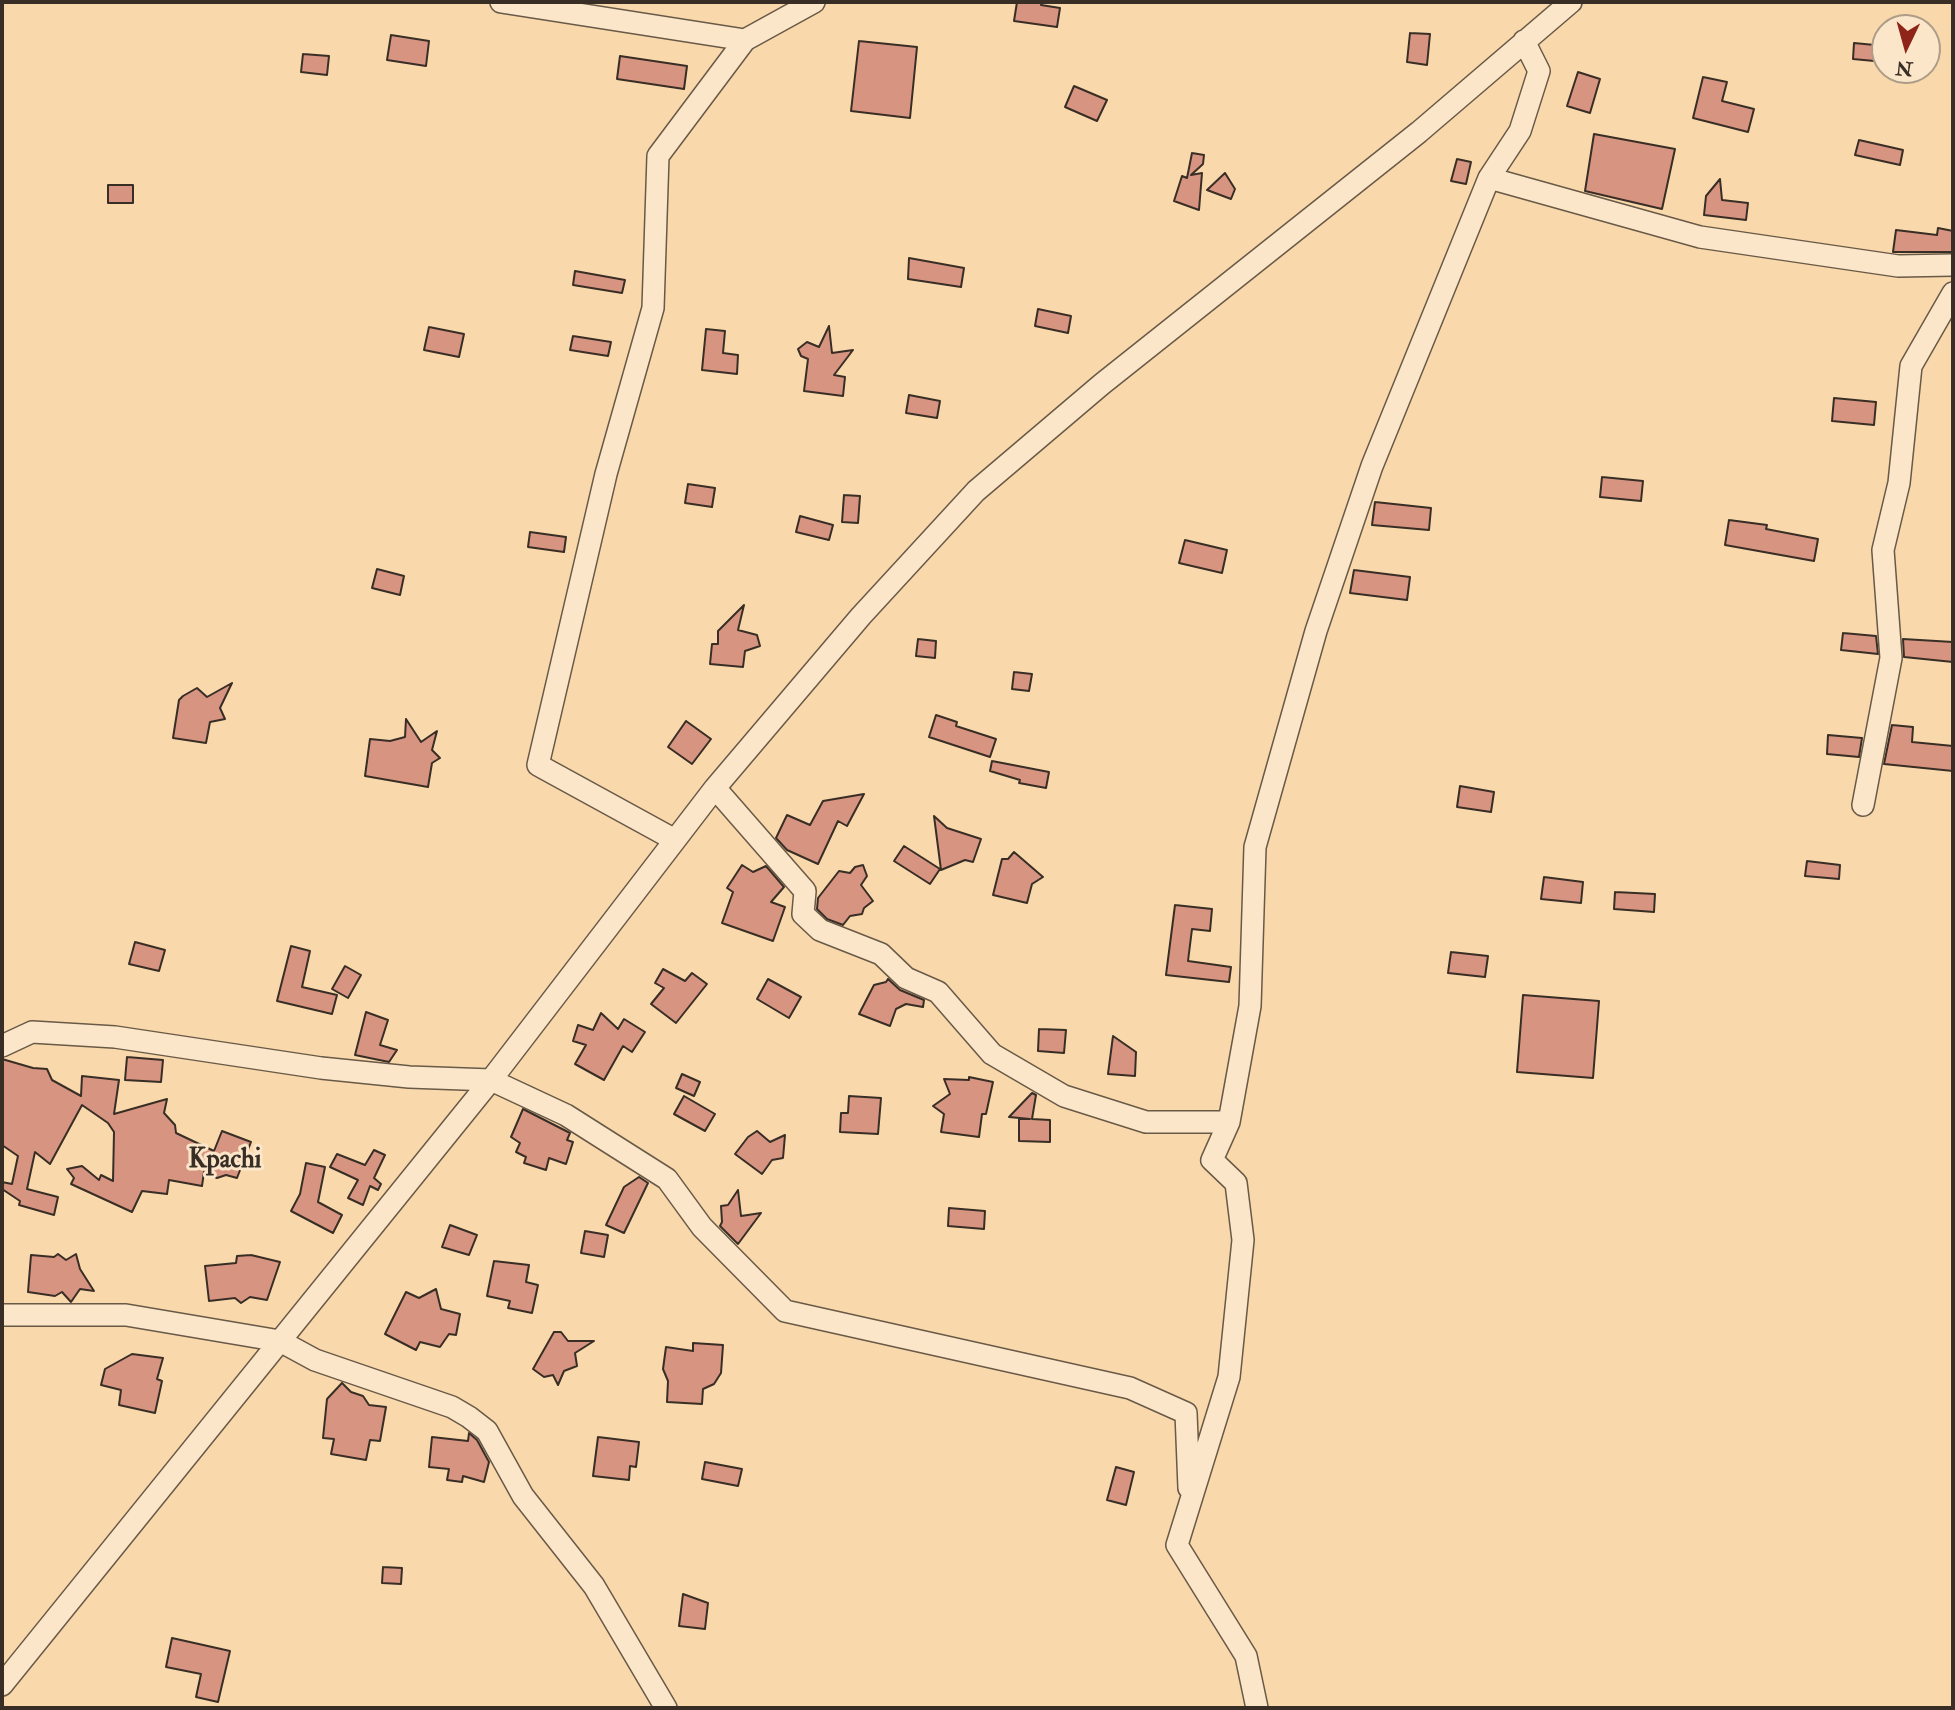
<!DOCTYPE html>
<html>
<head>
<meta charset="utf-8">
<style>
  body { margin:0 }
  #map { position:relative; width:1955px; height:1710px; overflow:hidden; background:#f9d9ac; font-family:"IM FELL Double Pica",serif }
  canvas { display:block }
  .frame { position:absolute; inset:0; border:4px solid #392e25; pointer-events:none }
  .north { position:absolute; left:1871px; top:14px; width:70px; height:70px; box-sizing:border-box; background:#fbe6c9; border:2px solid #ad9c87; border-radius:50%; rotate:185deg; font-size:19px; font-weight:700; line-height:28px; text-align:center; color:#392e25 }
  .north::after { content:''; display:block; margin:auto; width:24px; height:32px; background:#8f2418; clip-path:polygon(50% 0,100% 100%,50% 72%,0 100%) }
</style>
</head>
<body>
<div id="map">
<canvas width="1955" height="1710"></canvas>
<div class="frame"></div>
<div class="north">N</div>
</div>
<script>
const context = document.querySelector('canvas').getContext('2d');
context.lineJoin = 'round';
function fillPath(path, color) {
  context.fillStyle = color;
  context.fill(path, 'evenodd');
}
function poly(rows) {
  const path = new Path2D();
  for (const r of rows) {
    path.moveTo(r[0], r[1]);
    for (let i = 2; i < r.length; i += 2) path.lineTo(r[i], r[i + 1]);
  }
  return path;
}
function trace(path, color, width, dash) {
  context.strokeStyle = color;
  context.lineWidth = width;
  context.lineCap = dash ? 'butt' : 'round';
  context.setLineDash(dash || []);
  context.stroke(path);
}
function write(font, color, halo, rows, align = 'center') {
  context.font = font + ' "IM FELL Double Pica",serif';
  context.lineWidth = 6;
  context.setLineDash([]);
  context.textBaseline = 'middle';
  context.strokeStyle = halo;
  context.fillStyle = color;
  for (const [text, x, y, turn = 0] of rows) {
    context.save();
    context.translate(x, y);
    context.rotate((+turn || 0) * Math.PI / 180);
    context.textAlign = isNaN(turn) ? turn : align;
    if (halo) context.strokeText(text, 0, 0);
    context.fillText(text, 0, 0);
    context.restore();
  }
}
const building = poly([
  [1017,2,1042,2,1041,5,1060,8,1057,27,1014,21,1017,2],
  [1410,33,1430,34,1427,65,1407,62,1410,33],
  [391,35,429,41,426,66,387,60,391,35],
  [859,41,917,47,910,118,851,111,859,41],
  [1854,43,1885,46,1885,62,1853,59,1854,43],
  [303,54,329,56,327,75,301,72,303,54],
  [620,56,687,66,684,89,617,79,620,56],
  [1578,72,1600,79,1590,113,1567,106,1578,72],
  [1703,77,1727,82,1722,101,1754,109,1748,132,1693,118,1703,77],
  [1074,86,1107,100,1097,121,1065,107,1074,86],
  [1594,134,1675,149,1662,209,1585,191,1594,134],
  [1859,140,1903,150,1900,165,1855,155,1859,140],
  [1192,153,1204,155,1203,164,1191,175,1202,173,1199,210,1174,201,1182,176,1187,178,1192,153],
  [1457,159,1471,162,1466,184,1451,181,1457,159],
  [1225,173,1235,189,1231,199,1207,190,1225,173],
  [1720,179,1722,200,1748,203,1746,220,1704,215,1706,196,1720,179],
  [108,185,133,185,133,203,108,203,108,185],
  [1938,228,1953,231,1953,252,1893,252,1896,230,1937,235,1938,228],
  [909,258,964,268,961,287,908,279,909,258],
  [575,271,625,280,622,293,573,285,575,271],
  [1038,309,1071,316,1068,333,1035,326,1038,309],
  [829,326,832,353,853,350,834,375,845,377,843,396,804,391,808,359,801,356,798,349,807,342,819,347,829,326],
  [429,327,464,334,459,357,424,350,429,327],
  [706,329,725,331,723,353,738,355,737,374,702,370,706,329],
  [573,336,611,342,608,356,570,350,573,336],
  [909,395,940,401,937,418,906,413,909,395],
  [1834,398,1876,402,1874,425,1832,421,1834,398],
  [1602,477,1643,481,1641,501,1600,497,1602,477],
  [688,484,715,488,712,507,685,503,688,484],
  [844,495,860,496,858,523,842,522,844,495],
  [1375,502,1431,508,1429,530,1372,525,1375,502],
  [800,516,833,525,829,540,796,532,800,516],
  [1729,520,1767,525,1766,529,1818,539,1814,561,1725,545,1729,520],
  [530,532,566,537,564,552,528,547,530,532],
  [1185,540,1227,550,1222,573,1179,563,1185,540],
  [377,569,404,576,400,595,372,588,377,569],
  [1354,570,1410,577,1407,600,1350,593,1354,570],
  [744,605,738,630,757,635,760,646,745,651,743,667,710,664,712,644,718,644,718,631,744,605],
  [1843,633,1876,636,1878,654,1841,650,1843,633],
  [918,639,936,641,935,658,916,656,918,639],
  [1903,639,1953,642,1953,662,1904,657,1903,639],
  [1014,672,1032,674,1029,691,1012,689,1014,672],
  [232,683,220,708,225,719,210,722,206,743,173,738,179,700,183,696,197,688,207,697,232,683],
  [936,715,957,722,956,726,996,739,990,757,929,737,936,715],
  [406,719,421,742,437,731,432,750,440,758,432,763,428,787,365,776,370,739,390,741,405,737,406,719],
  [686,721,711,739,692,764,668,747,686,721],
  [1892,725,1913,727,1912,742,1953,746,1953,771,1884,764,1892,725],
  [1828,735,1862,738,1859,757,1827,754,1828,735],
  [992,761,1049,772,1046,788,1019,783,1020,780,990,771,992,761],
  [1460,786,1494,792,1491,812,1457,807,1460,786],
  [864,794,847,826,838,821,818,864,787,850,776,838,787,815,810,825,823,801,864,794],
  [934,816,947,828,981,839,973,862,965,860,941,870,934,816],
  [904,846,940,869,930,884,894,861,904,846],
  [1014,852,1043,877,1032,884,1027,903,993,895,1002,859,1008,859,1014,852],
  [1807,861,1840,865,1839,879,1805,876,1807,861],
  [742,865,753,872,766,866,784,887,771,902,785,907,773,941,722,923,733,892,727,888,742,865],
  [863,865,867,876,861,885,873,901,864,908,862,914,850,916,843,925,827,919,817,909,818,898,839,871,850,873,855,867,863,865],
  [1544,877,1583,882,1581,903,1541,899,1544,877],
  [1615,892,1655,894,1654,912,1614,909,1615,892],
  [1175,905,1212,909,1210,931,1192,929,1188,961,1231,967,1229,982,1166,975,1175,905],
  [135,942,165,950,159,971,129,964,135,942],
  [291,946,310,951,302,987,337,995,332,1014,277,1001,291,946],
  [1451,952,1488,956,1485,977,1448,973,1451,952],
  [345,966,361,975,348,998,332,989,345,966],
  [663,969,685,981,692,973,707,984,676,1023,651,1004,664,988,655,983,663,969],
  [768,979,801,997,789,1018,757,999,768,979],
  [888,979,900,990,924,1000,923,1007,906,1004,896,1009,890,1026,859,1014,874,985,886,982,888,979],
  [1523,995,1599,1001,1593,1078,1517,1072,1523,995],
  [366,1012,388,1020,380,1045,397,1050,389,1062,355,1055,366,1012],
  [601,1013,618,1029,624,1019,645,1032,632,1052,623,1046,604,1080,575,1064,586,1045,573,1041,578,1025,593,1030,601,1013],
  [1039,1029,1066,1030,1064,1053,1038,1051,1039,1029],
  [1113,1036,1136,1052,1135,1076,1108,1074,1113,1036],
  [127,1057,163,1060,161,1082,125,1080,127,1057],
  [2,1059,33,1068,47,1069,52,1080,81,1096,82,1076,119,1080,114,1114,167,1099,164,1113,175,1125,176,1133,214,1151,222,1131,251,1142,237,1178,226,1175,217,1178,204,1172,202,1186,169,1180,167,1194,142,1191,132,1212,71,1184,74,1178,67,1169,82,1166,99,1180,101,1175,113,1181,114,1132,108,1123,82,1105,50,1164,35,1152,27,1189,58,1197,54,1215,19,1205,20,1201,2,1189,2,1182,12,1184,18,1156,2,1145,2,1059],
  [682,1074,700,1082,694,1096,676,1088,682,1074],
  [969,1077,993,1082,986,1114,982,1114,979,1137,941,1132,944,1114,933,1106,950,1094,944,1079,969,1080,969,1077],
  [1032,1093,1036,1095,1032,1119,1050,1120,1050,1142,1019,1141,1019,1119,1030,1119,1009,1117,1032,1093],
  [684,1096,715,1114,705,1131,674,1114,684,1096],
  [849,1096,881,1098,878,1134,840,1132,841,1113,848,1113,849,1096],
  [523,1109,570,1133,567,1140,573,1142,566,1164,549,1158,546,1170,524,1163,526,1157,516,1152,520,1143,511,1137,523,1109],
  [757,1131,770,1142,785,1135,783,1158,772,1160,762,1174,735,1154,748,1137,757,1131],
  [374,1150,385,1155,374,1178,381,1184,378,1190,370,1186,363,1205,348,1198,358,1180,330,1167,337,1154,365,1165,374,1150],
  [306,1163,325,1167,318,1202,342,1215,333,1233,291,1211,300,1194,306,1163],
  [639,1177,648,1183,624,1233,606,1225,624,1187,639,1177],
  [738,1190,741,1216,761,1213,738,1244,720,1226,722,1222,721,1206,728,1205,738,1190],
  [949,1208,985,1211,984,1229,948,1226,949,1208],
  [450,1225,477,1235,469,1255,442,1247,450,1225],
  [585,1231,608,1235,604,1257,581,1253,585,1231],
  [58,1254,66,1260,76,1254,80,1269,94,1291,80,1289,71,1302,62,1292,55,1296,28,1292,31,1255,54,1257,58,1254],
  [251,1255,280,1262,267,1300,250,1297,241,1303,235,1298,209,1301,205,1266,236,1263,237,1256,251,1255],
  [494,1261,529,1265,526,1282,538,1285,532,1313,508,1308,510,1301,487,1296,494,1261],
  [436,1289,441,1309,460,1314,456,1335,449,1334,440,1347,420,1342,416,1350,385,1334,406,1292,419,1298,436,1289],
  [554,1332,561,1332,568,1341,594,1341,575,1353,577,1366,564,1371,558,1385,553,1375,544,1377,533,1369,554,1332],
  [693,1343,723,1345,721,1373,714,1384,703,1389,702,1404,667,1402,668,1381,663,1369,666,1347,693,1351,693,1343],
  [132,1354,163,1358,157,1379,162,1381,155,1413,119,1405,121,1390,101,1385,105,1369,132,1354],
  [342,1383,351,1392,363,1396,369,1405,386,1407,380,1441,370,1440,366,1460,331,1454,334,1439,323,1438,327,1399,342,1383],
  [469,1433,477,1440,489,1462,484,1482,463,1476,462,1482,447,1480,449,1469,429,1467,432,1437,468,1441,469,1433],
  [598,1437,639,1442,636,1467,630,1466,629,1480,593,1476,598,1437],
  [705,1462,742,1469,738,1486,702,1479,705,1462],
  [1116,1467,1134,1472,1126,1505,1107,1500,1116,1467],
  [383,1567,402,1568,401,1584,382,1583,383,1567],
  [683,1594,708,1603,705,1629,679,1626,683,1594],
  [172,1638,230,1651,218,1702,196,1697,201,1674,166,1667,172,1638]
]);
const street = poly([
  [501,2,745,40],
  [1489,178,1700,237,1898,266,1953,265],
  [715,788,805,891,803,914,820,930,881,954,906,978,938,992,992,1054,1064,1096,1146,1122,1229,1122],
  [1863,805,1891,658,1883,550,1899,483,1911,366,1953,293],
  [675,840,538,765,606,474,653,308,658,156,745,40,814,2],
  [2,1046,32,1032,115,1037,321,1068,409,1077,491,1080,566,1115,667,1179,702,1227,785,1311,1130,1388,1186,1413,1189,1488],
  [2,1315,126,1315,280,1341,315,1360,452,1407,469,1417,487,1431,523,1496,594,1586,666,1708],
  [2,1685,491,1080,715,788,861,616,976,491,1102,384,1419,132,1571,2],
  [1257,1708,1246,1656,1177,1545,1229,1377,1243,1240,1236,1183,1212,1160,1229,1122,1250,1006,1255,847,1316,631,1372,466,1489,178,1520,131,1539,71,1524,41]
]);
const quarterNames = [
  ["Kpachi",225,1161]
];
fillPath(building, '#d79481');
trace(building, '#392e25', 2);
trace(street, '#695947', 24);
trace(street, '#fbe6c9', 21);
write('bold 26px', '#392e25', '#fbe6c9', quarterNames);
</script>
</body>
</html>
